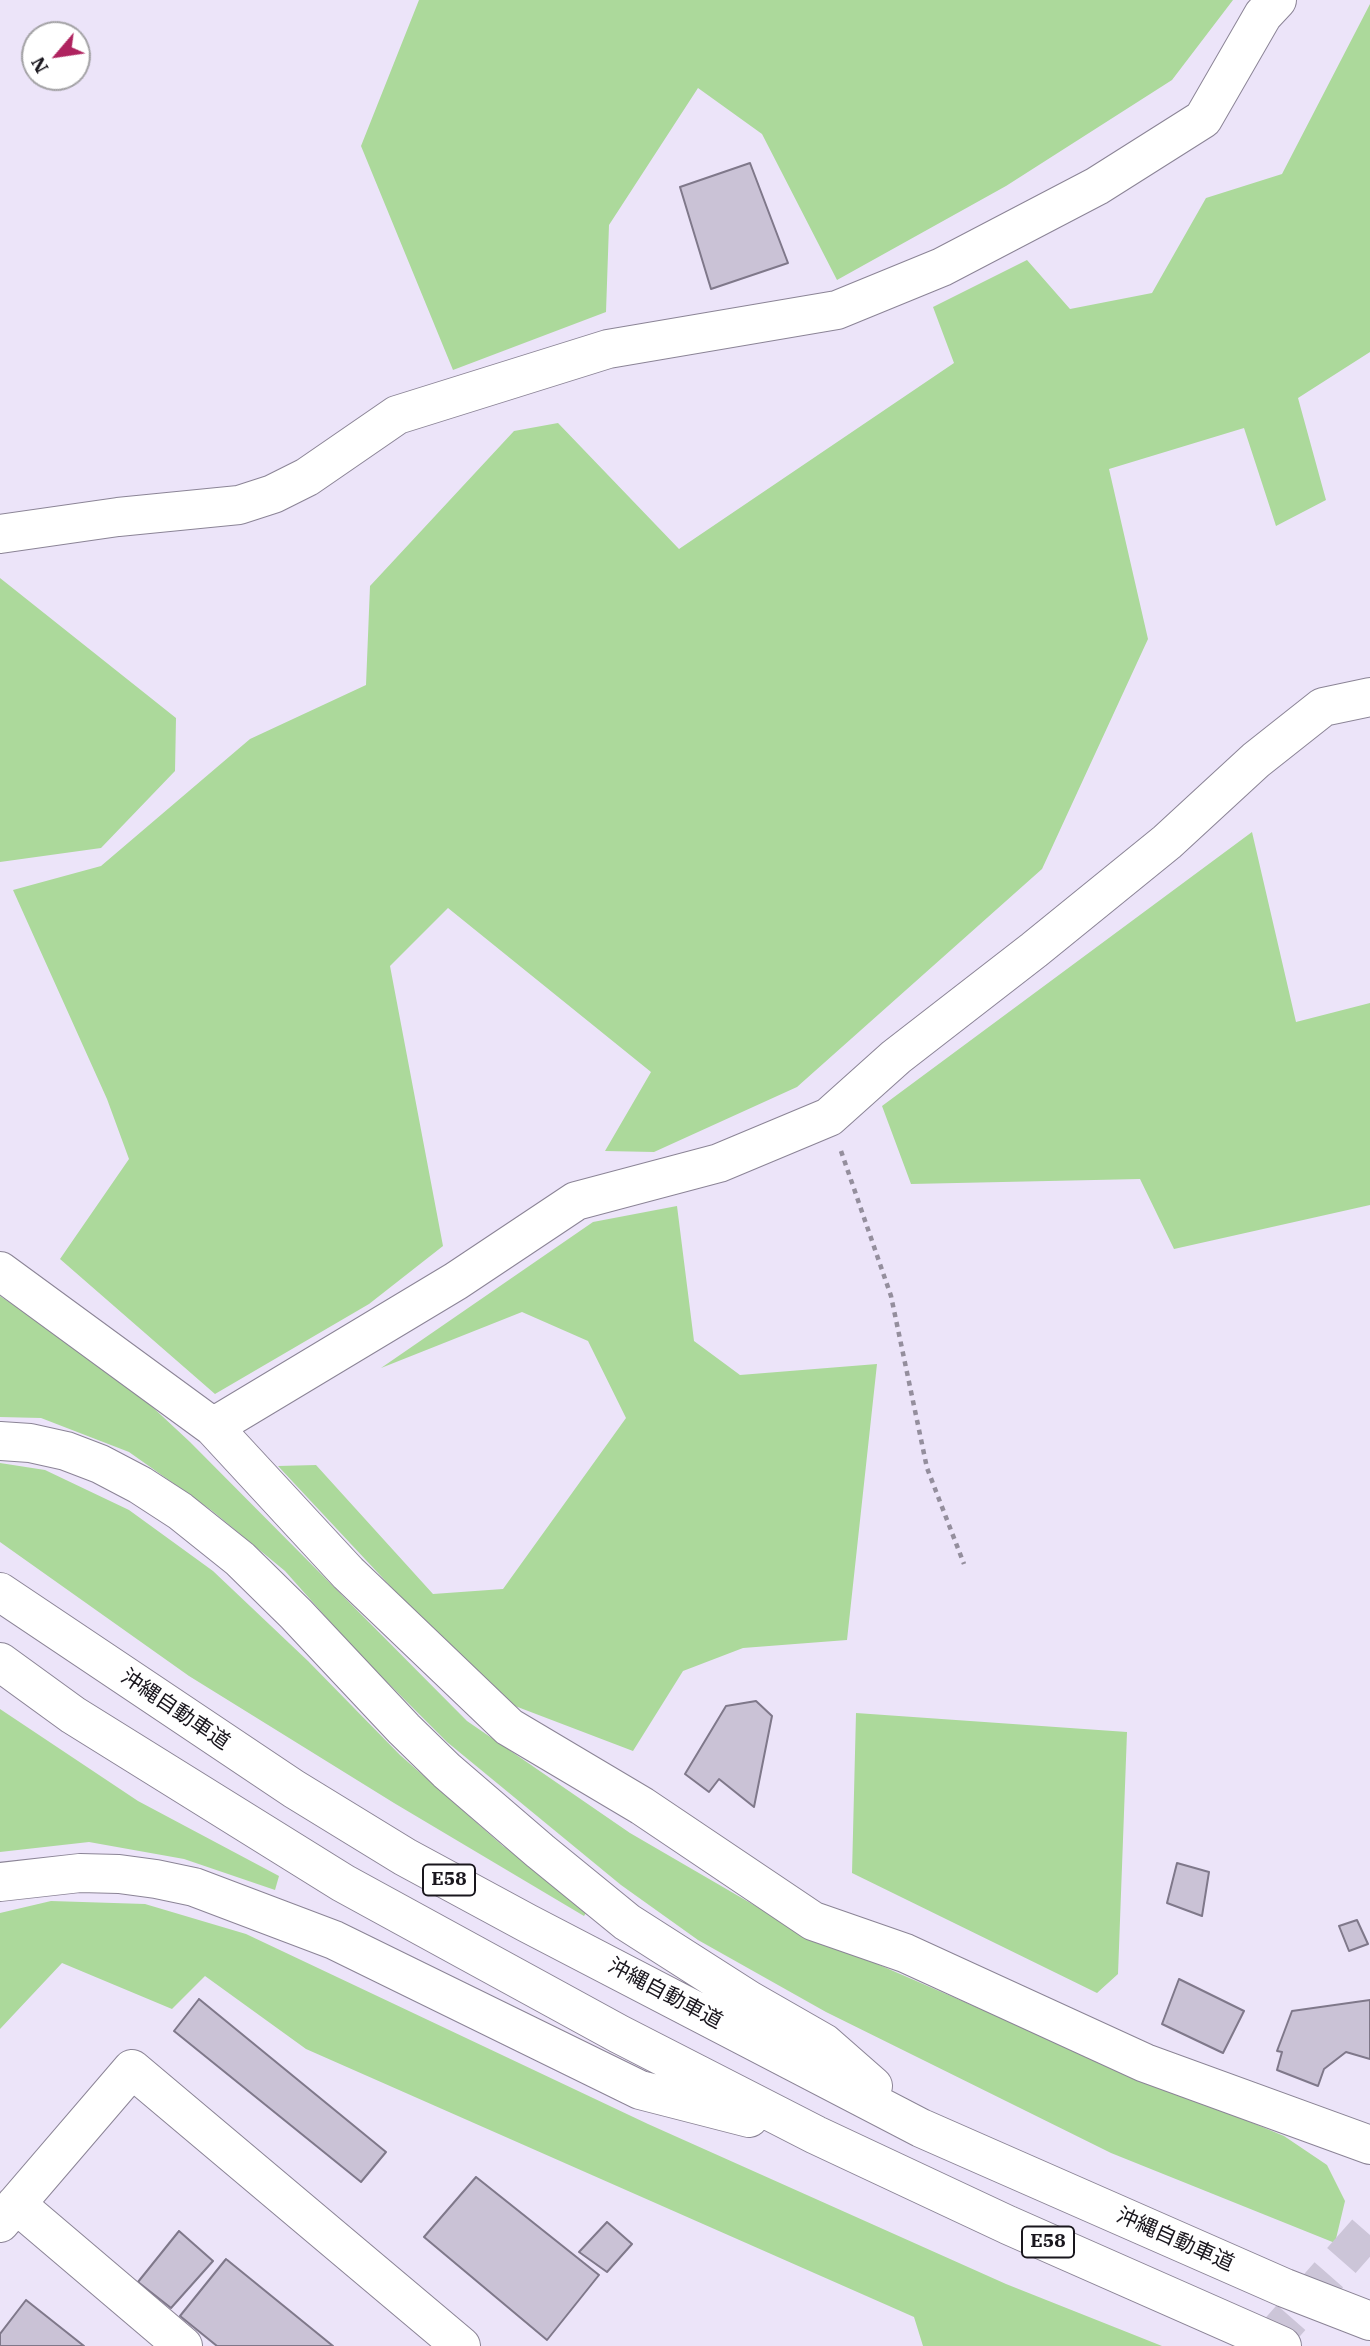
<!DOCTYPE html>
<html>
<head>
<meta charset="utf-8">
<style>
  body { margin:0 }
  #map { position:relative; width:1370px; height:2346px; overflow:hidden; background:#ece4f9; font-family:"IBM Plex Serif",serif }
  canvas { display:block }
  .north { position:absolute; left:21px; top:21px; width:70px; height:70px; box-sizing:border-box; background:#fff; border:2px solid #a3a2a5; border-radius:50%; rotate:241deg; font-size:19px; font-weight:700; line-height:28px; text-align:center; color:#19161d }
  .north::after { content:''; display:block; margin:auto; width:24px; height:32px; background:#af235f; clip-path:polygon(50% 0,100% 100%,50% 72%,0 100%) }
</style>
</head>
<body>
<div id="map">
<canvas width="1370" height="2346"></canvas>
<div class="north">N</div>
</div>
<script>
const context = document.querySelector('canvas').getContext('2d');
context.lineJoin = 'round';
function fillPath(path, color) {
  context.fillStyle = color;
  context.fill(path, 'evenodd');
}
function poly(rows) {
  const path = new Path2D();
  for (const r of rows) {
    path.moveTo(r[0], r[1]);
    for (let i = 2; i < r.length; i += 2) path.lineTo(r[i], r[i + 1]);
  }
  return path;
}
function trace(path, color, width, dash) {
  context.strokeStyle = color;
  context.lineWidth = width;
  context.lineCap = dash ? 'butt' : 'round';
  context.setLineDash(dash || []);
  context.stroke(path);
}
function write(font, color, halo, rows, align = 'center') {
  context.font = font + ' "IBM Plex Serif","Noto Sans JP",serif';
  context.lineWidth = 6;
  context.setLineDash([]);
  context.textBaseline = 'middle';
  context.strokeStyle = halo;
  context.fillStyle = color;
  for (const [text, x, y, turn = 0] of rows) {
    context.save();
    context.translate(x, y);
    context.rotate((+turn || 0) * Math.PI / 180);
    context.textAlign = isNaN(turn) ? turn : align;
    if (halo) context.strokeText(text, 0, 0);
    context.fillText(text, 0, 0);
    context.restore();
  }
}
const green = poly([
  [419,0,1233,0,1172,80,1006,186,837,280,762,134,698,88,609,225,606,312,453,370,361,146],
  [1370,4,1370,352,1298,398,1326,500,1276,526,1244,428,1109,469,1148,639,1042,869,797,1087,654,1152,605,1151,651,1072,448,908,390,966,443,1246,369,1304,215,1394,60,1259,129,1159,107,1099,13,890,101,866,250,739,366,685,370,586,514,431,558,423,679,549,954,363,933,307,1027,260,1070,309,1152,293,1206,198,1282,174],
  [0,578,176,718,175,771,101,848,0,862],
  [1252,832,1296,1022,1370,1003,1370,1205,1174,1249,1140,1179,911,1184,882,1106],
  [677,1206,694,1341,740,1375,877,1364,847,1640,743,1648,683,1671,633,1751,515,1706,422,1620,278,1466,316,1465,433,1594,503,1589,626,1418,588,1341,522,1312,381,1368,593,1222],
  [0,1296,118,1375,190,1442,467,1721,630,1833,790,1926,1015,2024,1284,2136,1327,2165,1345,2201,1335,2243,1111,2153,826,2012,698,1940,621,1885,447,1742,357,1652,285,1571,211,1510,129,1452,41,1418,0,1417],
  [0,1463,45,1470,129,1510,213,1571,308,1661,400,1755,503,1846,590,1907,584,1916,394,1803,189,1676,0,1542],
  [0,1709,138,1801,279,1876,275,1890,184,1859,89,1842,0,1852],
  [856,1713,1127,1732,1118,1974,1097,1993,852,1873],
  [51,1901,145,1904,246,1934,648,2124,1006,2284,1162,2346,923,2346,914,2317,306,2049,205,1976,172,2009,62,1963,0,2029,0,1913]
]);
const building = poly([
  [750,163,788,263,711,289,680,187,750,163],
  [756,1701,772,1716,754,1807,719,1779,709,1792,685,1774,726,1706,756,1701],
  [1177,1863,1209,1872,1202,1916,1167,1903,1177,1863],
  [1357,1920,1368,1944,1349,1951,1339,1926,1357,1920],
  [1179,1979,1244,2011,1223,2053,1162,2024,1179,1979],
  [199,1999,386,2152,361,2182,174,2031,199,1999],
  [1370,2000,1370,2059,1346,2052,1324,2069,1318,2086,1277,2070,1282,2052,1277,2051,1292,2011,1370,2000],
  [476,2177,599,2275,547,2340,424,2237,476,2177],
  [607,2222,632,2244,607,2272,579,2252,607,2222],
  [179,2231,213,2261,171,2308,138,2282,179,2231],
  [226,2259,333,2346,217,2346,180,2316,226,2259],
  [26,2300,84,2346,0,2346,0,2334,26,2300]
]);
const minorTunnel = poly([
  [1266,2346,1370,2228]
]);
const path = poly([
  [841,1151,891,1296,927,1468,964,1564]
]);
const minor = poly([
  [0,534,118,517,239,505,273,494,307,477,397,415,608,349,837,310,942,267,1097,186,1203,119,1263,15,1277,0],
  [0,1271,213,1427,348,1573,509,1727,642,1806,813,1921,905,1953,1145,2063,1370,2145],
  [213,1427,456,1281,576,1201,719,1163,829,1117,896,1057,1034,950,1167,842,1256,760,1323,707,1370,697],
  [16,2204,183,2346],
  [0,2223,132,2069,461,2346]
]);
const highway = poly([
  [0,1441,30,1443,66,1451,100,1464,140,1485,180,1511,240,1559,296,1614,404,1729,447,1771,540,1851,627,1922,749,2000,824,2043,873,2086],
  [0,1592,294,1789,405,1857,527,1923,921,2128,1285,2288,1370,2321],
  [0,1662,73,1715,343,1883,619,2034,816,2135,1008,2225,1282,2346],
  [0,1882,80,1873,119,1874,156,1879,194,1887,334,1940,640,2090,749,2118]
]);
const shields = [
  [449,1880,52],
  [1048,2242,52]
];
const shieldNames = [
  ["E58",449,1880],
  ["E58",1048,2242]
];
const streetNames = [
  ["沖縄自動車道",175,1710,34],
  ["沖縄自動車道",665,1994,28],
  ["沖縄自動車道",1175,2240,24]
];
fillPath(green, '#acd99b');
fillPath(building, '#cac2d6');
trace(building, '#7f788a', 2);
trace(minorTunnel, '#ccc5d8', 38, [38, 19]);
trace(minor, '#8b8496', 40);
trace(highway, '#8b8496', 40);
trace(path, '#948e9d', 4.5, [5, 5]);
trace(minor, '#fff', 38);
trace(highway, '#fff', 38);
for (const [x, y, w] of shields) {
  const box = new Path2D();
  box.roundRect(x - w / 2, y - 15.5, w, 31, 5);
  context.fillStyle = '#fff';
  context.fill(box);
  trace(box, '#19161d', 2);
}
write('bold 19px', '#19161d', null, shieldNames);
write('21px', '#19161d', '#fff', streetNames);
</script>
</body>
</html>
